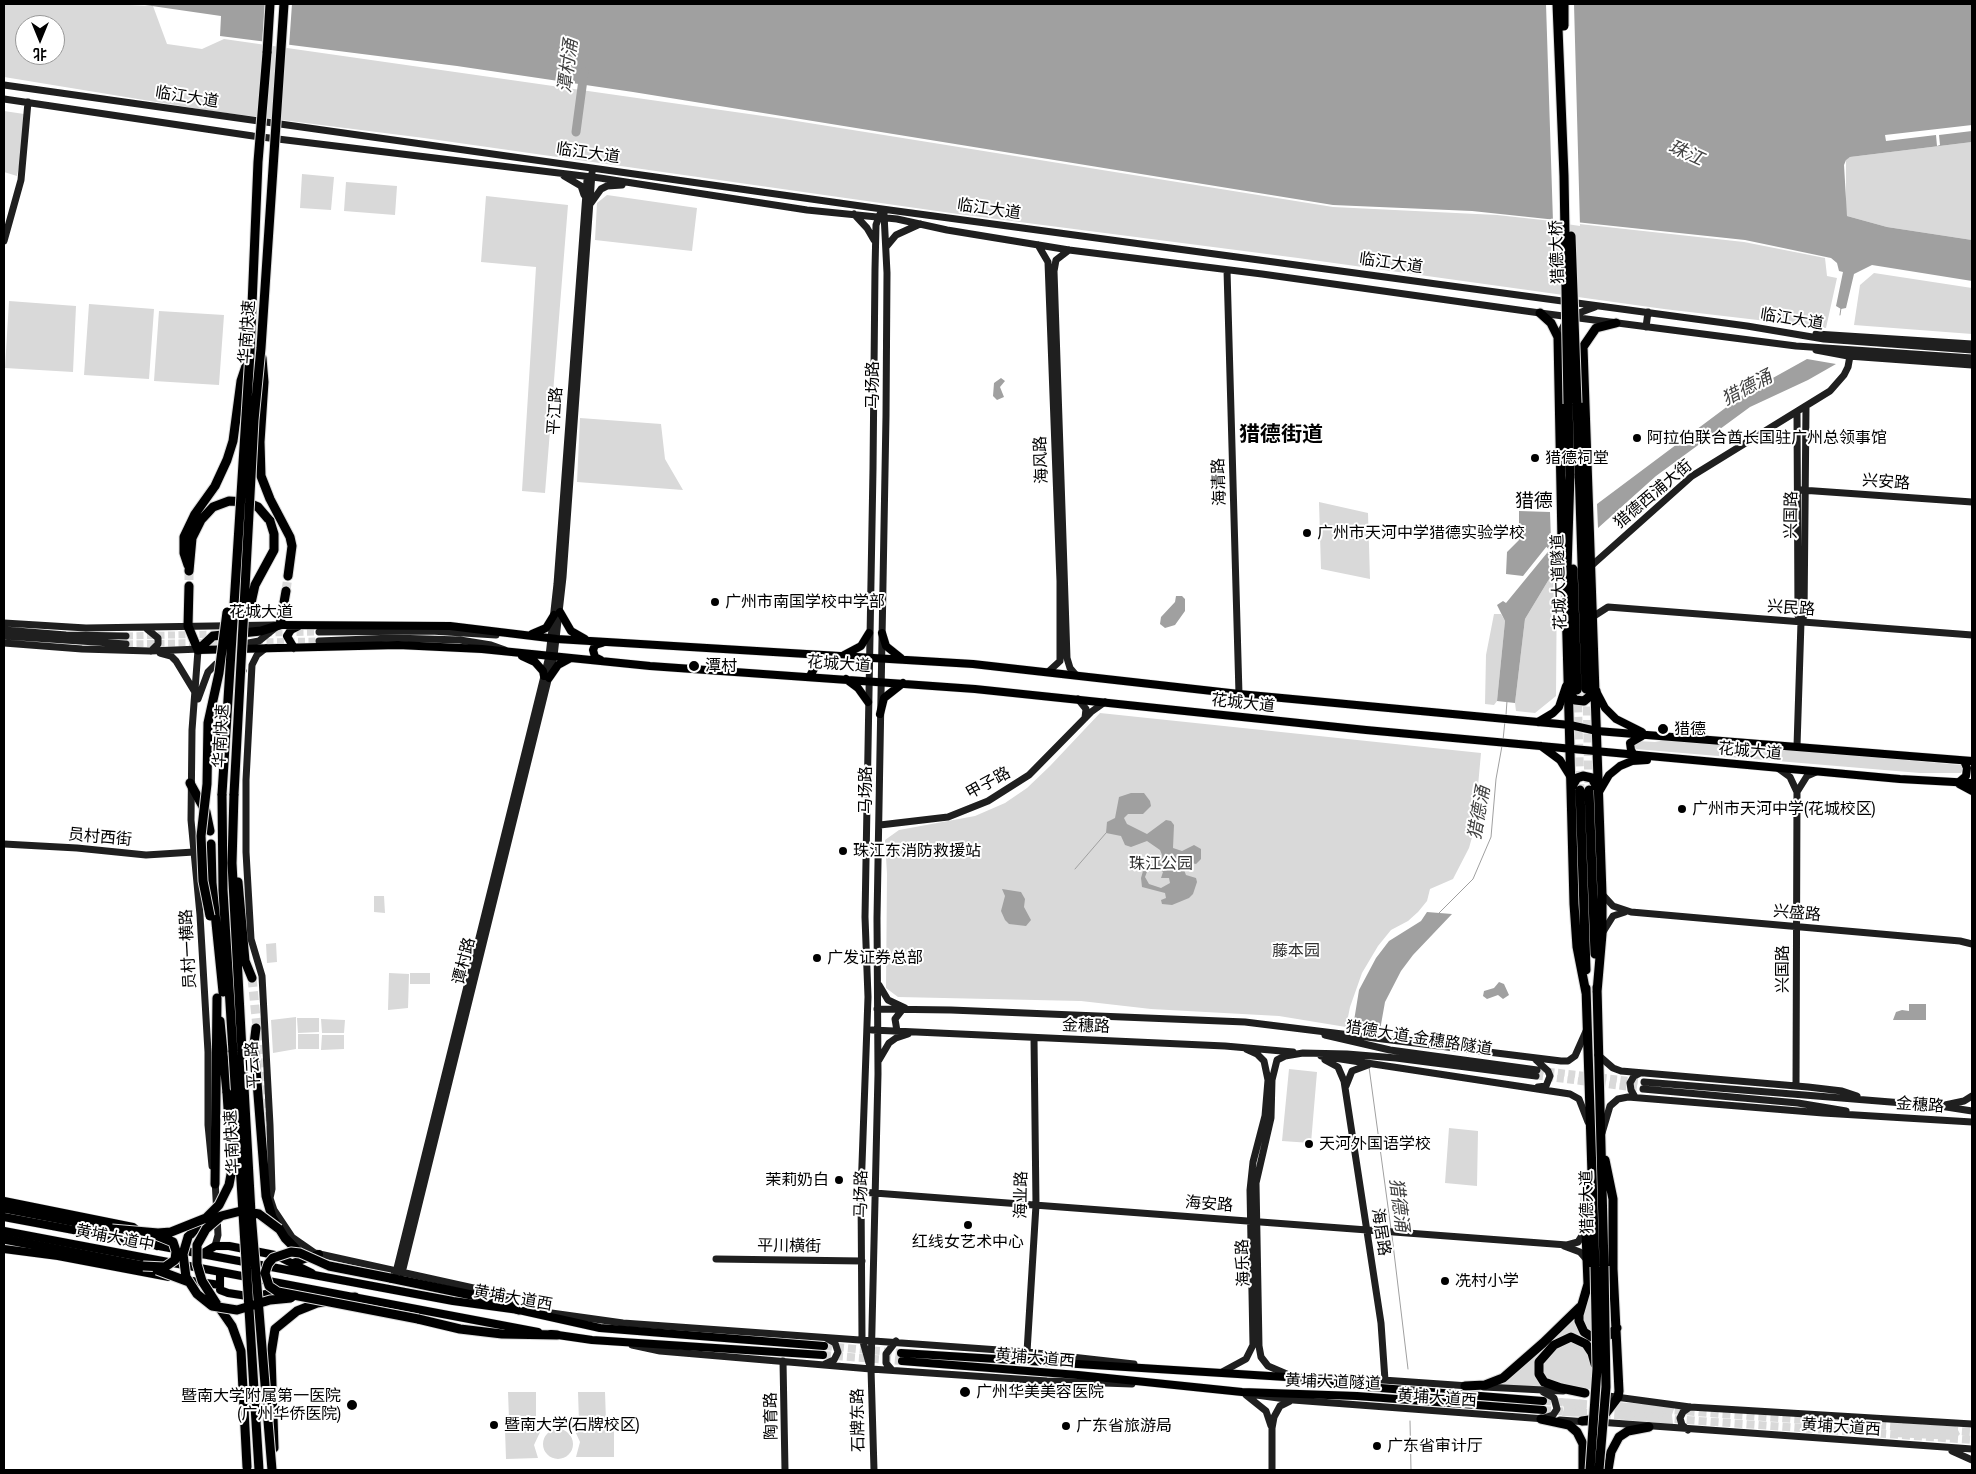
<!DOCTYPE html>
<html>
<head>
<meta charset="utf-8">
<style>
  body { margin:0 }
  #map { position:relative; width:1976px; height:1474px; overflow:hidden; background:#fff; font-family:"Asap Condensed","Noto Sans SC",sans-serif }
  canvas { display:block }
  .frame { position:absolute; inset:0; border:5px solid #000; pointer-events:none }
  .north { position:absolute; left:15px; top:15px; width:50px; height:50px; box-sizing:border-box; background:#fff; border:1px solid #999; border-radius:50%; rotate:180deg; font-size:14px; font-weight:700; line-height:20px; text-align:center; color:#000 }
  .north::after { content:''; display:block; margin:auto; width:18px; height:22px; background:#000; clip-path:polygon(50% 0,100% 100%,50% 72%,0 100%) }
</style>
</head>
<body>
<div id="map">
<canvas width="1976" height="1474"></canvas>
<div class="frame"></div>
<div class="north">北</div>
</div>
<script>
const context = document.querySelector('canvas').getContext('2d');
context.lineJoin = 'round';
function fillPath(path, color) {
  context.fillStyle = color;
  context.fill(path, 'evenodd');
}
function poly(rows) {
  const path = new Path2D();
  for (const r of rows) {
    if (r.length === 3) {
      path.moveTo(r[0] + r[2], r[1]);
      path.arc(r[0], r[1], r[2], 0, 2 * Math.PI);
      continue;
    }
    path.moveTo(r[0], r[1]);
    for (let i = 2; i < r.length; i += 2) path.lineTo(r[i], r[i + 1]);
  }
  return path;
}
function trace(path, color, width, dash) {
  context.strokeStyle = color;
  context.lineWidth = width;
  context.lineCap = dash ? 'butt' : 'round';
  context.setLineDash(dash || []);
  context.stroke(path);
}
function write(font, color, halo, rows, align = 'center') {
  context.font = font + ' "Asap Condensed","Noto Sans SC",sans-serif';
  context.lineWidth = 4;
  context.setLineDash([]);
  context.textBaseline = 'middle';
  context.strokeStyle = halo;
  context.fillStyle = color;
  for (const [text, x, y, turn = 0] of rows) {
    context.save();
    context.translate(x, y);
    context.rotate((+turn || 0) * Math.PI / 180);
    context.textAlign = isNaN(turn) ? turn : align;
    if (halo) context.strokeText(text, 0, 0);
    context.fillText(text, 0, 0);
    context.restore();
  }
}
const green = poly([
  [4,4,106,4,153,6,167,44,202,49,224,39,784,119,1333,207,1497,215,1744,242,1825,258,1827,276,1837,278,1826,328,1664,309,1298,258,958,214,424,138,211,111,4,77],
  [25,25,55,25,55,55,25,55],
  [4,111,24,114,22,152,17,176,4,172],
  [1972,142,1972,240,1887,227,1847,216,1846,212,1846,159,1850,157],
  [302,174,334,177,331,210,300,208],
  [346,182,397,186,395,215,344,211],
  [607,195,697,208,692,251,595,240,597,203],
  [486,196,568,205,545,493,522,491,536,267,481,262],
  [1874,273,1972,288,1972,334,1854,325,1860,285],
  [9,301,76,306,73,372,5,368],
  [89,304,154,309,149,379,84,375],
  [159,311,224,315,219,385,154,381],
  [580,418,661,424,665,459,683,490,577,482],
  [1319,502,1368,513,1370,579,1321,569],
  [1557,566,1556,696,1535,713,1516,711,1515,703,1525,619],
  [1494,614,1501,614,1505,621,1497,701,1494,705,1485,704,1486,655],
  [1100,713,1481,753,1474,830,1469,848,1453,879,1430,889,1427,901,1418,912,1408,921,1391,930,1378,946,1362,973,1350,1007,1346,1027,1279,1016,1151,1009,1081,1001,898,997,886,988,887,874,885,840,899,830,975,816,1005,803,1027,788,1050,766],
  [1671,739,1961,765,1963,769,1961,773,1920,773,1635,749,1633,743,1637,741,1655,742],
  [374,896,384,896,385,913,374,912],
  [276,943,277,962,267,963,266,944],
  [389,973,409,974,408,1008,388,1010],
  [410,973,430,973,430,984,410,984],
  [296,1017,296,1049,273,1053,271,1020],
  [297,1018,319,1018,319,1032,298,1033],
  [321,1019,345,1020,344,1033,322,1033],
  [298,1034,319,1034,319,1049,298,1049],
  [322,1035,344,1035,344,1049,321,1050],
  [1289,1069,1317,1072,1311,1143,1282,1141],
  [1449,1128,1478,1131,1477,1186,1445,1183],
  [1593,1279,1595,1350,1591,1389,1490,1386,1573,1318],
  [508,1392,536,1392,536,1418,509,1419],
  [578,1392,605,1392,606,1421,579,1422],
  [1560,1398,1586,1400,1587,1417,1562,1416,1564,1408],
  [1615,1402,1675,1406,1672,1415,1673,1424,1614,1419],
  [1895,1423,1956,1426,1960,1434,1954,1440,1894,1437],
  [505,1429,541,1430,534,1445,538,1458,506,1459],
  [558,1444,15],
  [614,1430,614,1457,576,1457,580,1442,575,1431]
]);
const water = poly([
  [138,4,1972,4,1972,142,1850,157,1846,160,1844,165,1847,216,1887,227,1972,240,1972,281,1872,265,1854,274,1846,308,1841,309,1836,306,1843,272,1839,271,1837,263,1831,258,1745,240,1472,211,1333,205,633,92,457,66,220,36,221,16],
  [1807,359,1836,364,1808,380,1750,407,1656,476,1598,528,1597,504,1744,394],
  [1001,378,1005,381,1000,387,1004,397,997,400,993,396,994,383],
  [1519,511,1550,512,1551,541,1523,576,1506,574,1507,552,1519,540],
  [1556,542,1557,566,1525,619,1515,703,1497,701,1505,621,1497,605,1503,601,1506,603],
  [1176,596,1182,596,1185,599,1185,611,1175,625,1165,628,1160,624,1161,617,1175,602],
  [1131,793,1144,793,1150,801,1151,806,1143,814,1128,814,1124,818,1127,824,1147,834,1166,820,1171,821,1174,825,1173,848,1182,851,1194,845,1201,849,1201,859,1196,864,1187,862,1184,870,1186,875,1196,878,1197,882,1193,894,1189,898,1172,905,1162,904,1161,900,1166,898,1165,893,1142,887,1141,878,1143,871,1148,866,1158,862,1162,855,1160,850,1147,841,1131,847,1125,845,1121,836,1106,833,1107,822,1115,818,1119,797],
  [1148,869,1152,871,1160,869,1163,872,1161,878,1169,878,1170,883,1161,888,1149,884,1145,877],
  [1002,889,1021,892,1025,899,1024,907,1031,920,1026,926,1009,924,1005,920,1001,911,1005,896],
  [1427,912,1452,914,1413,955,1401,971,1385,1002,1380,1030,1353,1027,1359,990,1376,958,1389,941,1421,921],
  [1499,982,1504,984,1509,995,1503,999,1498,995,1487,999,1483,996,1484,991,1494,988],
  [1909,1004,1926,1004,1926,1020,1893,1020,1896,1012,1902,1010,1909,1011]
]);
const pier = poly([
  [265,4,292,4,289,47,262,43],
  [1546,4,1574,4,1580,226,1553,222],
  [1972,125,1972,131,1939,135,1940,145,1937,146,1936,135,1886,141,1885,135]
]);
const stream = poly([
  [1840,315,1841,308],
  [1556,560,1564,553],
  [1506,715,1507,701],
  [1503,740,1505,721],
  [1075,869,1106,833],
  [1439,913,1473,879,1491,837,1496,779,1502,746],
  [1369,1067,1391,1229],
  [1392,1236,1408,1369],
  [1410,1421,1411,1470]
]);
const canal = poly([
  [1548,545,1550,547]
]);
const river = poly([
  [576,132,584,72]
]);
const secondaryTunnel = poly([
  [265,633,319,632],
  [126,636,217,634],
  [256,642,319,641],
  [126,644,228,642],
  [1537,1070,1644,1082],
  [1536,1076,1643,1089]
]);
const primaryTunnel = poly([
  [824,1346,901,1353],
  [823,1355,902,1361],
  [1543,1401,1972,1432],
  [1543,1410,1972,1440]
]);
const highwayTunnel = poly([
  [189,571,189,586],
  [286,591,288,576],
  [1577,690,1580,790],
  [1587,693,1589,790],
  [252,978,268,1136]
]);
const secondary = poly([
  [4,85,882,209,1747,326,1824,339,1972,350],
  [4,99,253,136,600,178,807,210,897,219,947,230,1069,250,1262,274,1540,313,1796,346,1972,358],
  [564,176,581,186,584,195],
  [591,203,601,189,607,186,622,185],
  [854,214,867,228,874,240],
  [4,241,21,180,28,102],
  [1038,245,1048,262,1060,581,1060,661,1048,672],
  [886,247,896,235,920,224],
  [1069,250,1056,260,1054,271,1067,658,1070,668,1076,675],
  [1227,270,1239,694],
  [1646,327,1648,312],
  [1816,334,1972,344],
  [1558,337,1568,317,1595,307],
  [1816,350,1848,356,1972,365],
  [1797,413,1798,616,1801,622],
  [1801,490,1972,502],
  [1590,567,1692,476,1830,391,1844,375,1848,367,1850,356],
  [1594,616,1608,607,1972,635],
  [4,623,86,628,274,625],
  [147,629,158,638,158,644,151,651],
  [4,630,66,635,126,636],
  [319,632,431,631,496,635],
  [4,636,126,644],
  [319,641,393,638,460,640,491,645,505,650],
  [4,643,82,649,150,651,200,649],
  [238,645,259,641,275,628],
  [266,648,257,655,252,665,246,780,246,852,251,939,262,976,270,1125,272,1189,270,1198,274,1210,292,1237,315,1253,487,1291,510,1299,519,1310],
  [198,650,192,730,191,820,200,915,208,1052,208,1125,212,1166],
  [160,653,171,656,176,661,196,694],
  [198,699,208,672,216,664,232,664,243,671],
  [1078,699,1086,709,1085,718],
  [1797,746,1801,622,1804,616,1806,407],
  [1779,769,1790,777,1797,792,1796,1086],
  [1797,792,1807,776,1816,772],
  [880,825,948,817,988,801,1029,775,1091,712,1105,702],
  [4,844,77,848,146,855,194,852],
  [1602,894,1613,906,1631,912,1960,941,1972,944],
  [1603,932,1613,916,1625,912],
  [879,985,888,1000,905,1008],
  [877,1009,951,1010,1245,1022,1561,1061,1568,1061,1575,1056,1587,1029],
  [872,1030,1225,1046,1293,1052],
  [897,1031,895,1019,902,1010],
  [1325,1035,1390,1050,1537,1070],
  [1598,1055,1613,1068,1621,1071,1808,1087,1842,1091,1857,1096],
  [1321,1056,1570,1094,1579,1099,1588,1122],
  [1535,1059,1548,1071,1550,1076,1546,1086,1538,1087],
  [879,1060,889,1043,896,1038,908,1034],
  [1325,1060,1338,1067,1344,1081,1381,1323,1385,1380],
  [1644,1082,1940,1106,1972,1111],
  [1346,1086,1352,1071,1368,1065],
  [1643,1089,1798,1103,1846,1111],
  [1635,1097,1631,1090,1630,1083,1634,1076,1640,1073],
  [1945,1105,1964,1101,1972,1096],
  [1602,1133,1610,1106,1618,1099,1628,1097,1823,1113,1972,1122],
  [215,1179,218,1235,215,1246],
  [861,1192,1567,1245,1578,1242,1585,1231],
  [1564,1246,1580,1252,1587,1260],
  [716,1259,862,1261],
  [396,1272,549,656,557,584,587,180],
  [402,1273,554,656,563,577,592,173],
  [530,1310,623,1323,1027,1352,1134,1364],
  [632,1345,660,1351,871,1369,1047,1381,1132,1384],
  [1027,1352,1036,1205,1034,1038],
  [783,1361,785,1470],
  [869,1363,862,1338,861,1192,868,997,865,917,873,469,875,269,876,225,880,214],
  [825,1364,834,1360,838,1352,835,1343,826,1338],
  [892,1370,886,1363,886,1354,896,1341],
  [1222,1372,1246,1359,1253,1345,1250,1190,1253,1162,1265,1116,1268,1080,1264,1061,1257,1054,1246,1049],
  [1289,1375,1268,1366,1261,1357,1259,1346,1256,1183,1271,1118,1272,1080,1277,1060,1285,1056,1303,1053,1347,1054,1396,1058,1536,1076],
  [1315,1378,1354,1378,1469,1386],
  [1484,1387,1563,1391],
  [1249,1394,1293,1400,1545,1419],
  [1246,1395,1266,1411,1271,1426],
  [1601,1395,1690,1407,1972,1424],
  [1541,1419,1553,1415,1557,1409,1554,1398,1543,1392],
  [1560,1420,1587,1422],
  [1598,1422,1972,1449],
  [1688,1430,1682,1425,1680,1418,1683,1412,1690,1407],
  [1952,1451,1972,1460],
  [874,1470,871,1369,878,1074,877,918,886,416,887,273,884,214],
  [1272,1470,1272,1428,1274,1417,1280,1406,1290,1401]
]);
const primary = poly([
  [560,612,571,631,585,639],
  [280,625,450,626,557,639,973,664,1239,694,1570,725,1597,731,1972,761],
  [882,633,886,646,901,658],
  [532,634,546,628,554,615],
  [294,648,287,636,291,630,299,626],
  [198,650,398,645,482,649,650,666,975,689,1366,730,1900,779,1972,783],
  [844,655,861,646,869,633],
  [522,656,535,662,543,671,544,676],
  [601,660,595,657,593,650,595,645,602,643],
  [810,676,815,667,813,655],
  [549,678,558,665,569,659],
  [846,679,858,688,868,702],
  [1596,691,1605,708,1616,719,1642,732],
  [880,714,884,698,903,683],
  [1538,722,1553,713,1559,707,1566,686],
  [1541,746,1560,760,1570,776],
  [1634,755,1631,750,1630,743,1642,736],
  [1959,782,1966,776,1967,768,1964,761],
  [1959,784,1972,791],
  [1599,792,1609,775,1620,766,1632,761,1647,760],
  [4,1201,133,1227,157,1246],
  [4,1217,453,1301,519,1310,600,1328,824,1346],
  [4,1231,538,1332],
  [4,1249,58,1256,169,1277],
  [200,1255,215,1246,229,1246,275,1255,312,1273],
  [293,1263,319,1254],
  [220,1272,220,1290,228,1293,254,1297,282,1290],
  [185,1280,220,1285],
  [551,1334,592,1340,823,1355],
  [901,1353,1302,1378,1368,1387,1543,1401],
  [902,1361,1078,1375,1242,1392,1357,1396,1543,1410]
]);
const highway = poly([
  [267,53,270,4],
  [1540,313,1551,323,1558,337,1562,541],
  [262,358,264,382,260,442,261,476,270,499,290,537,292,546,288,576],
  [1577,403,1586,689],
  [1568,404,1570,478],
  [1570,474,1566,602,1574,904,1577,947,1586,993],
  [188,565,184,553,184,537,195,514,215,486,227,460,233,441,241,381,248,360],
  [1573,569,1577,690],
  [189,571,192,538,201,520,213,507,229,501,246,502,258,507,270,521],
  [189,586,188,626,198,650,213,636,261,631,280,625,286,591],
  [1568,692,1575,700,1584,701,1596,691],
  [190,783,206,812,210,831],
  [1571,788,1577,778,1583,776,1592,778,1597,787],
  [1580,790,1586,970],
  [1589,790,1595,954],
  [222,794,223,890,233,1052],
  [234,794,232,863,242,1051],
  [211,844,212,883,223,992],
  [238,882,245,961,252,978],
  [1597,987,1604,1266],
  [1586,988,1595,1267],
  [1597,992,1602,934,1602,894,1583,347,1596,328,1616,323],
  [220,1021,227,1093],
  [256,1028,254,1044,266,1196,272,1217,285,1238,300,1253],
  [1588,1176,1585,1207,1588,1284,1579,1315,1579,1321,1584,1332,1592,1337,1609,1335,1617,1328],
  [215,1184,217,998],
  [4,1208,112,1229],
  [188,1237,206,1218],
  [4,1239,143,1266],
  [390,1278,486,1298,519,1310],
  [216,1303,232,1326,241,1351,247,1467],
  [418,1319,460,1329,502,1334,557,1335],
  [1465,1386,1485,1385,1503,1378,1543,1343,1580,1307],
  [1585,1393,1561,1388,1544,1382,1539,1374,1539,1362,1554,1345,1571,1337,1586,1344,1592,1353,1595,1364],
  [1541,1419,1569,1425,1577,1432,1583,1444,1583,1470],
  [1582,1421,1596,1419,1606,1413,1618,1397,1619,1391,1613,1269,1613,1199,1605,1160],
  [274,1448,271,1354,275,1329,297,1311,317,1303,355,1297],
  [1608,1470,1611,1452,1619,1437,1628,1431,1649,1427]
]);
const highwayBridge = poly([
  [1557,4,1564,176,1568,404],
  [1564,4,1564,26],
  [1571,236,1577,403],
  [249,612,255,585,274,550,274,534,270,521],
  [222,794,250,353,258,162,267,53],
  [234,794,254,420,261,348,284,4],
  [210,916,203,881,201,836,207,784,208,723,219,673,227,612],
  [242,1051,251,1213,272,1470],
  [233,1052,259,1470],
  [112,1229,158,1233,171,1232,206,1218,219,1205,229,1185,232,1169,227,1093],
  [188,1237,183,1254,186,1277,197,1294,212,1306,237,1310,270,1300,291,1298],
  [143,1266,165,1267,175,1260,176,1251,173,1242,156,1235],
  [157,1270,189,1282],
  [390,1278,329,1266,300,1253,291,1252,273,1258,268,1264,265,1273,269,1286,278,1292,418,1319],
  [216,1303,202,1281,197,1264,197,1245,206,1229,221,1216,241,1211,259,1214,279,1229],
  [1590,1470,1597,1369,1595,1267],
  [1599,1470,1606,1387,1604,1266]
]);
const markers = [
  [1637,438,5,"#000"],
  [1535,458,5,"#000"],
  [1307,533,5,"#000"],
  [715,602,5,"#000"],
  [694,666,6,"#000"],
  [1663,729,6,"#000"],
  [1682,809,5,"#000"],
  [843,851,5,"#000"],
  [817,958,5,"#000"],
  [1309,1144,5,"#000"],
  [839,1180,5,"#000"],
  [968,1225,5,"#000"],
  [1445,1281,5,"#000"],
  [965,1392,6,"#000"],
  [352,1405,6,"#000"],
  [494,1425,5,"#000"],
  [1066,1426,5,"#000"],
  [1377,1446,5,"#000"]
];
const streetNames = [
  ["临江大道",187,97,9],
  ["临江大道",588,153,8],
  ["临江大道",989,209,8],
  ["猎德大桥",1557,252,-92],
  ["临江大道",1391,263,8],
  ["临江大道",1792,319,9],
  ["华南快速",247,332,-86],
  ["马场路",873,385,-90],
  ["平江路",555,411,-86],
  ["海风路",1041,460,-92],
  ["海清路",1219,482,-92],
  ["兴安路",1886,482,4],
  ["猎德西浦大街",1653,494,-40],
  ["兴国路",1791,515,-89],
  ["花城大道隧道",1559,582,-92],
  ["兴民路",1791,608,4],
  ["花城大道",261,612],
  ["花城大道",839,664,4],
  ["花城大道",1243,703,6],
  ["华南快速",221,736,-87],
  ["花城大道",1750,751,5],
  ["甲子路",988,783,-29],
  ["马场路",866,790,-90],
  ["员村西街",100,837,5],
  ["兴盛路",1797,913,5],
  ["员村一横路",188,949,-93],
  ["谭村路",464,961,-76],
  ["兴国路",1783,969,-90],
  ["金穗路",1086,1026,2],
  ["猎德大道-金穗路隧道",1419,1038,9],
  ["平云路",253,1065,-93],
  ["金穗路",1920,1105,4],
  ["华南快速",232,1142,-93],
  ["马场路",861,1194,-89],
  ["海业路",1021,1195,-89],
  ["猎德大道",1587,1202,-91],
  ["海安路",1209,1204,4],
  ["海居路",1381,1232,81],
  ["黄埔大道中",115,1238,11],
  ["平川横街",789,1246,1],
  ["海乐路",1243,1263,-92],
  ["黄埔大道西",513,1298,10],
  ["黄埔大道西",1035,1358,5],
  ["黄埔大道隧道",1333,1382,2],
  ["黄埔大道西",1437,1398,4],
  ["陶育路",771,1416,-91],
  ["石牌东路",858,1420,-91],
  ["黄埔大道西",1841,1427,4]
];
const poiNames = [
  ["阿拉伯联合酋长国驻广州总领事馆",1647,438],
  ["猎德祠堂",1545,458],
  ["广州市天河中学猎德实验学校",1317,533],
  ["广州市南国学校中学部",725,602],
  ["潭村",705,666],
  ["猎德",1674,729],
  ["广州市天河中学(花城校区)",1692,809],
  ["珠江东消防救援站",853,851],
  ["广发证券总部",827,958],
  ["天河外国语学校",1319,1144],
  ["茉莉奶白",829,1180,"right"],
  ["红线女艺术中心",968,1242,"center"],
  ["冼村小学",1455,1281],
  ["广州华美美容医院",976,1392],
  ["暨南大学附属第一医院",341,1396,"right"],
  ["(广州华侨医院)",341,1414,"right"],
  ["暨南大学(石牌校区)",504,1425],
  ["广东省旅游局",1076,1426],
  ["广东省审计厅",1387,1446]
];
const parkNames = [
  ["珠江公园",1161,864],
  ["藤本园",1296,951]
];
const waterNames = [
  ["潭村涌",568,66,-83],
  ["珠江",1686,153,24],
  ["猎德涌",1747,388,-28],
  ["猎德涌",1479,813,-80],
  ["猎德涌",1399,1205,83]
];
const quarterNames = [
  ["猎德",1534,501]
];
const districtNames = [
  ["猎德街道",1281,434]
];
fillPath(green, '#d9d9d9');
fillPath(water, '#a0a0a0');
fillPath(pier, '#fff');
trace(stream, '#a0a0a0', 1);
trace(canal, '#a0a0a0', 5);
trace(river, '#a0a0a0', 9);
trace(secondaryTunnel, '#d9d9d9', 7, [7, 3.5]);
trace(primaryTunnel, '#d9d9d9', 8, [8, 4]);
trace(highwayTunnel, '#d9d9d9', 9, [9, 4.5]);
trace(primary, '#dbdbdb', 9);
trace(highway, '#dbdbdb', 11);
trace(secondary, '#1f1f1f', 7);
trace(primary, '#000', 8);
trace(highway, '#000', 9);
trace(highwayBridge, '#dbdbdb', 11, []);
trace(highwayBridge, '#000', 9);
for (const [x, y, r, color] of markers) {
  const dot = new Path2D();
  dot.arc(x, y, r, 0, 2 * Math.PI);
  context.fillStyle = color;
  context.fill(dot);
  trace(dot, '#fff', 2);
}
write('16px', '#000', '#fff', streetNames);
write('16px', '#000', '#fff', poiNames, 'left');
write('16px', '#303030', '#fff', parkNames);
write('italic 18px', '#414141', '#fff', waterNames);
write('19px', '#000', '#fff', quarterNames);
write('bold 21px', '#000', '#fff', districtNames);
</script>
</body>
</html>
